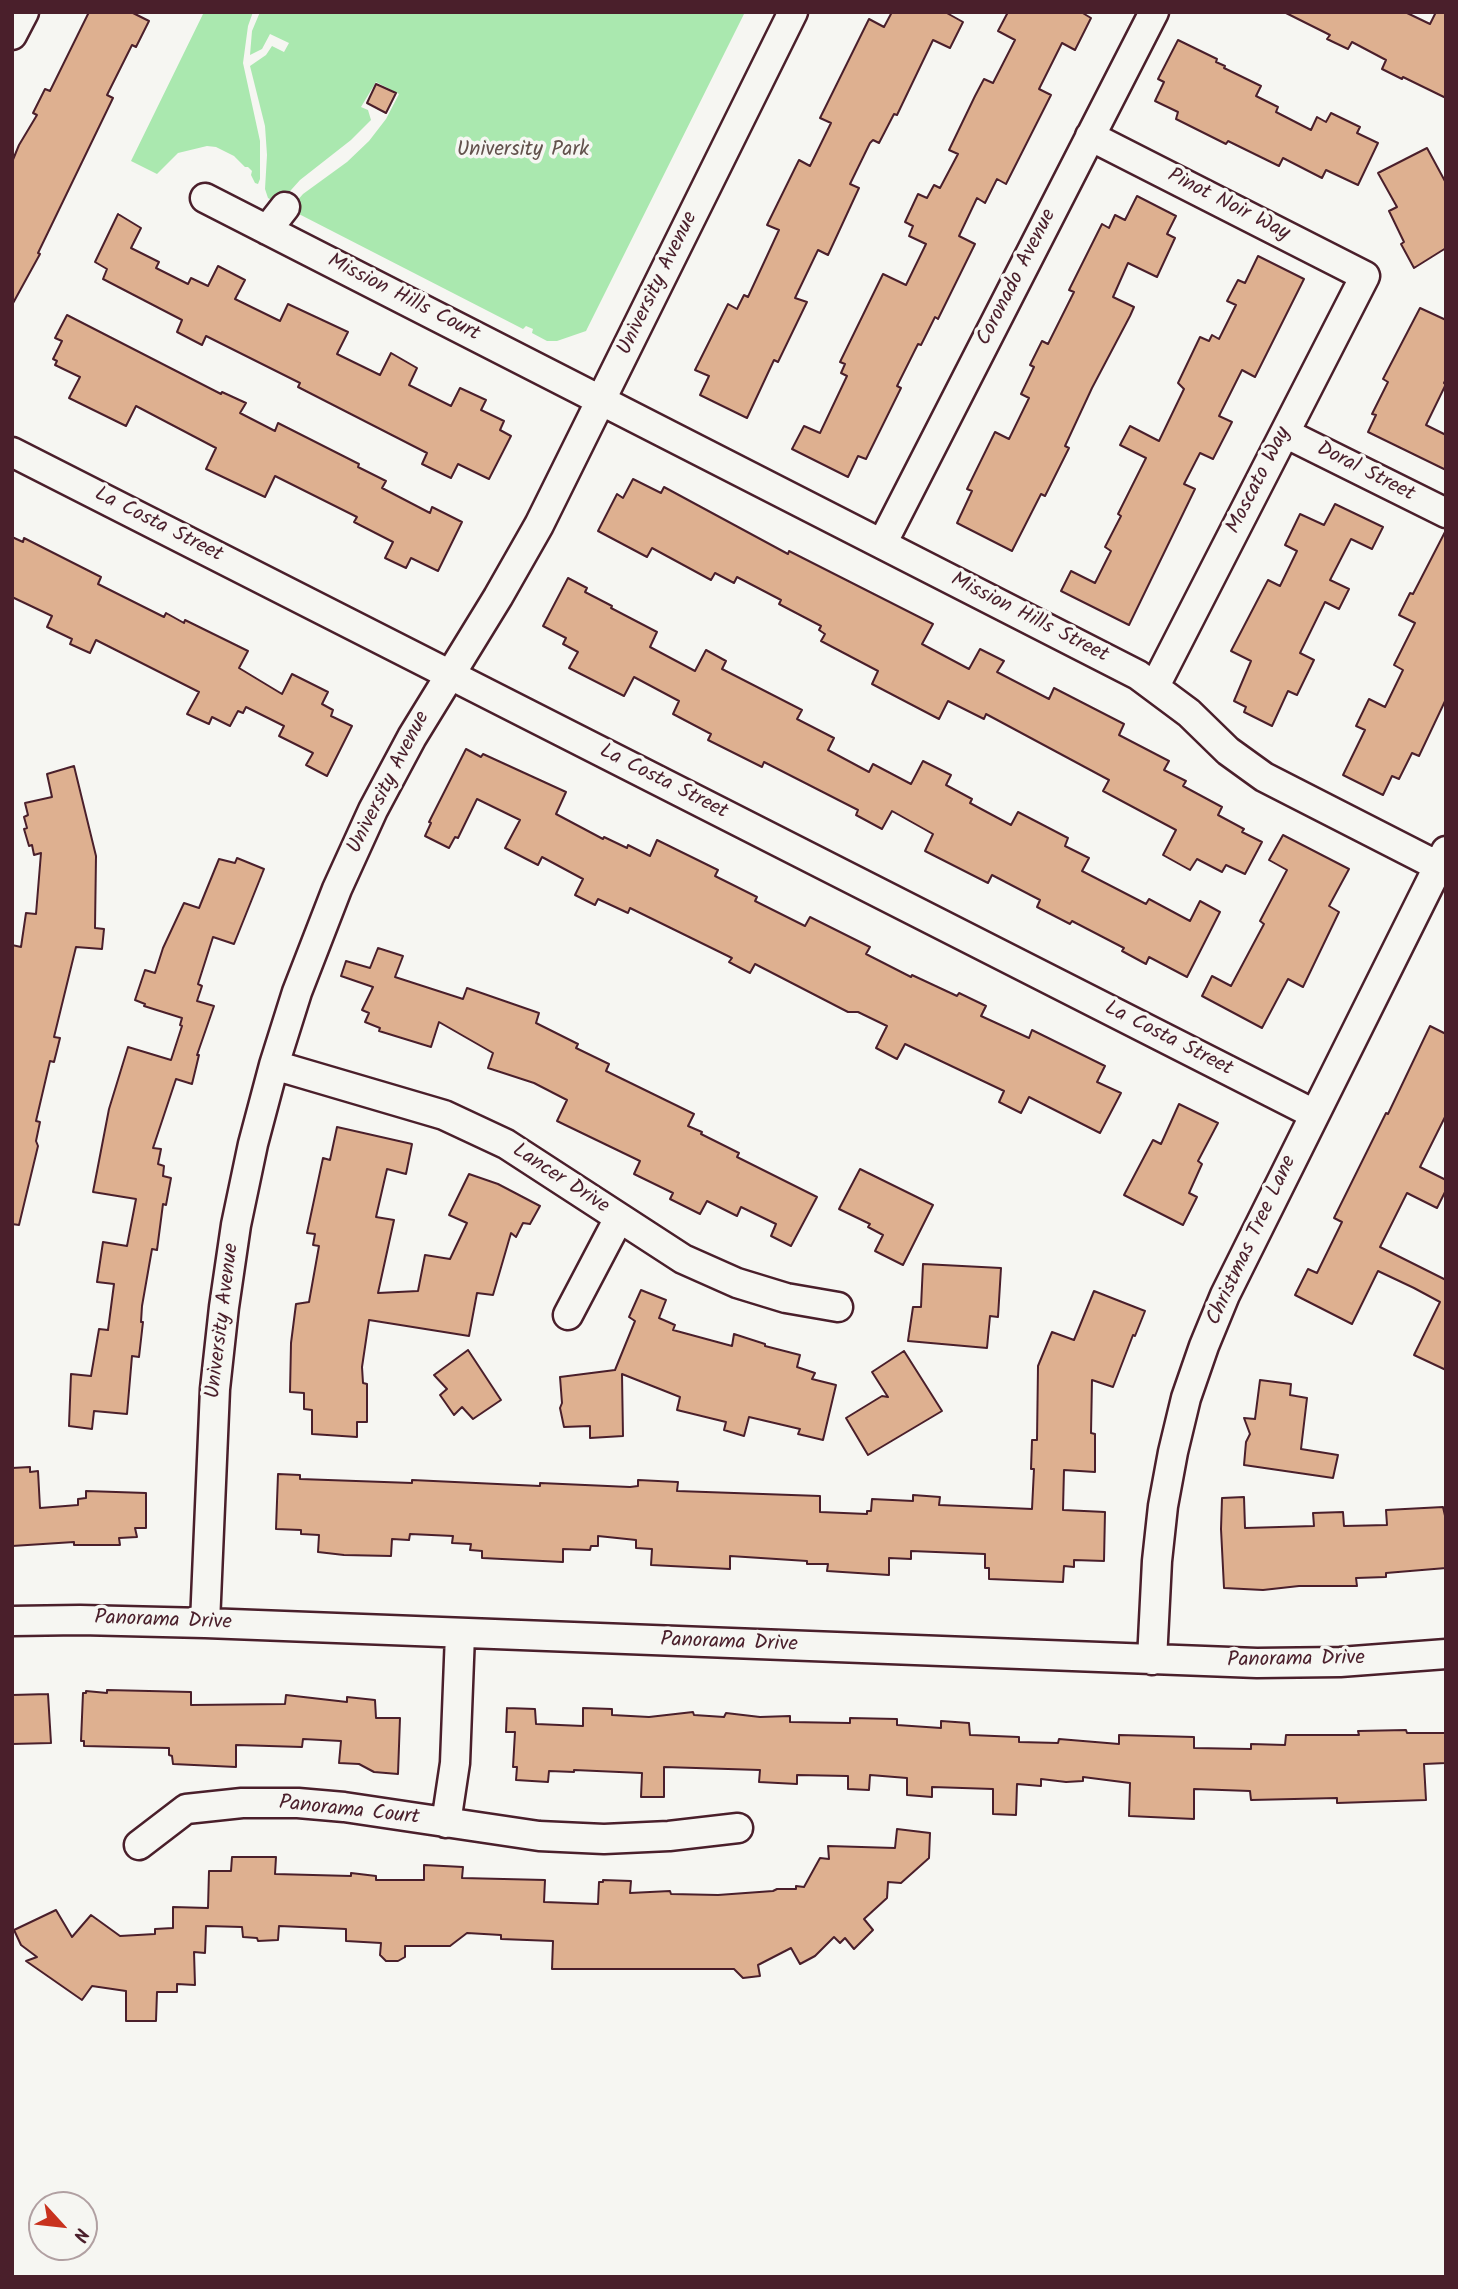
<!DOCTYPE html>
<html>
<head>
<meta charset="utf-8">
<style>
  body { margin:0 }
  #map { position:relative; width:1458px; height:2289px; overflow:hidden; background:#f6f6f2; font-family:Kalam,sans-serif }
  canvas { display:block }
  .frame { position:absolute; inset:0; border:14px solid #4a1f2b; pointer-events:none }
  .north { position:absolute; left:28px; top:2191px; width:70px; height:70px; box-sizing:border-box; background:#f6f6f2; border:2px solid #b1a0a2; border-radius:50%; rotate:117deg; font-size:19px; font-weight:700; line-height:28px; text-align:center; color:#4a1f2b }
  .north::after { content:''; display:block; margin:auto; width:24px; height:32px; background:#c8321e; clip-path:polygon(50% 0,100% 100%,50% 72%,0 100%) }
</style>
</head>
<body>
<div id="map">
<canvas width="1458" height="2289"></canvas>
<div class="frame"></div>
<div class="north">N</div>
</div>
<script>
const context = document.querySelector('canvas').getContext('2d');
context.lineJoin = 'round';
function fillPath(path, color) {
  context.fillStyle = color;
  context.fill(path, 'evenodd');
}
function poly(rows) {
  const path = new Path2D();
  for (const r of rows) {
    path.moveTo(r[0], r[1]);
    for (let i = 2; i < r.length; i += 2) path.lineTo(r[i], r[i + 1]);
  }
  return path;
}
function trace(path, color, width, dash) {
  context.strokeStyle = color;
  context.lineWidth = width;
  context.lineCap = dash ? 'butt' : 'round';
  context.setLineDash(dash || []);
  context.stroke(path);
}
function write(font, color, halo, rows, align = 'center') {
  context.font = font + ' Kalam,sans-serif';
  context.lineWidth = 7;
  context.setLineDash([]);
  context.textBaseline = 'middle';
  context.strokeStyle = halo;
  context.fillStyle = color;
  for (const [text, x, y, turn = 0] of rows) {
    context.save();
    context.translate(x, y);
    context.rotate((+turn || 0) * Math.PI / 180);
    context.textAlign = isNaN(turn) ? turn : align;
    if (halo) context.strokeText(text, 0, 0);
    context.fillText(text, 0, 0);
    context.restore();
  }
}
const green = poly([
  [204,12,253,12,248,26,243,63,260,141,260,179,258,184,255,183,251,175,252,171,248,167,245,167,234,156,216,147,207,146,178,153,157,174,131,161],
  [260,12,743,12,744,14,586,331,557,341,547,341,532,333,533,329,526,326,523,329,295,212,296,202,303,194,347,162,369,141,386,119,399,94,376,82,361,107,368,110,371,120,351,140,300,180,283,199,275,202,268,198,265,189,267,155,265,126,250,66,266,55,272,46,284,52,289,43,270,34,262,49,250,55,252,31]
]);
const building = poly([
  [89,12,131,12,149,21,136,47,132,45,107,95,113,98,38,253,40,254,12,305,12,162,19,145,37,115,33,113,45,89,50,91,89,12],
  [892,12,945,12,963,22,950,48,933,40,897,115,894,114,879,143,873,140,870,143,850,184,859,188,828,255,818,250,795,298,807,302,778,362,774,360,747,418,700,395,709,376,695,370,728,304,737,309,744,295,748,297,779,230,767,225,799,160,810,166,831,123,820,118,869,19,884,27,892,12],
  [1008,12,1081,12,1091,18,1075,50,1062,43,1039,89,1051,95,1006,184,997,179,985,203,977,198,959,236,975,244,938,319,935,317,921,345,918,344,897,386,901,388,866,459,858,456,848,477,792,449,804,426,820,433,847,376,841,373,845,364,840,362,883,274,906,285,926,244,909,236,913,226,905,222,918,194,927,198,934,185,940,188,958,154,949,150,975,96,984,79,993,83,1015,40,998,31,1008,12],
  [1284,12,1405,12,1430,24,1436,12,1446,12,1446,98,1403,77,1402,79,1382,69,1386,60,1352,42,1348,49,1327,39,1330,35,1284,12],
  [1178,40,1217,59,1216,62,1225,66,1224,68,1261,86,1256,96,1278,107,1276,112,1311,130,1317,117,1326,122,1331,113,1360,127,1357,133,1378,143,1358,185,1326,170,1322,178,1283,158,1279,166,1228,141,1226,144,1176,119,1178,112,1155,101,1164,82,1158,79,1178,40],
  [376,84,396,93,386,113,367,103,376,84],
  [1427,148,1446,183,1446,248,1414,268,1401,244,1404,242,1389,211,1397,207,1378,173,1427,148],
  [1137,196,1176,216,1167,234,1175,238,1157,277,1128,263,1113,297,1134,307,1130,316,1092,388,1065,446,1069,448,1045,496,1041,494,1012,551,957,523,972,491,967,489,995,432,1009,439,1029,398,1021,394,1034,367,1030,365,1042,341,1048,344,1074,292,1069,290,1102,224,1109,228,1115,215,1125,220,1137,196],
  [118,214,141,228,131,248,159,262,156,268,188,284,191,278,208,286,218,266,245,280,235,299,280,321,288,304,348,332,337,354,380,375,391,353,417,368,409,385,451,406,460,388,486,400,481,410,504,421,500,430,511,436,489,479,458,464,451,478,422,464,427,453,298,387,300,383,206,336,202,345,177,332,182,320,103,279,107,269,95,262,118,214],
  [1258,256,1304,279,1255,377,1242,370,1219,416,1232,422,1213,459,1200,453,1184,484,1195,489,1129,625,1061,591,1071,571,1095,583,1111,551,1105,547,1121,516,1118,514,1146,458,1120,445,1130,426,1159,441,1184,389,1178,383,1200,337,1209,341,1212,335,1219,339,1236,305,1227,301,1238,280,1245,283,1258,256],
  [1420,308,1446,320,1446,379,1444,383,1446,384,1426,425,1446,435,1446,470,1368,432,1376,415,1372,414,1388,382,1383,379,1420,308],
  [67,315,221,394,222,392,246,403,240,413,275,431,278,423,359,464,358,467,386,481,382,488,430,513,432,507,462,522,438,571,411,558,406,568,385,558,393,542,354,522,357,517,275,476,265,497,206,469,216,448,136,406,126,426,69,398,80,377,55,365,57,361,53,359,62,341,55,338,67,315],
  [633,479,661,493,664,487,788,554,789,551,933,624,922,644,969,669,980,649,1004,661,997,672,1049,699,1054,688,1124,724,1119,735,1169,761,1164,770,1186,781,1183,786,1222,807,1218,815,1244,829,1242,832,1262,842,1245,874,1226,865,1222,872,1197,859,1190,870,1163,855,1176,830,1103,791,1109,780,986,714,984,719,948,701,939,719,872,684,878,671,821,641,825,634,819,630,821,626,779,604,781,600,737,577,734,583,715,573,711,580,652,548,647,557,598,531,617,494,623,498,633,479],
  [1335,504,1383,527,1372,549,1351,539,1330,580,1349,589,1339,609,1325,602,1300,653,1314,660,1297,695,1288,691,1272,726,1244,712,1246,707,1234,701,1251,661,1231,651,1268,580,1280,586,1297,551,1285,545,1300,514,1324,525,1335,504],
  [1446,530,1446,699,1419,756,1412,753,1399,779,1392,776,1383,795,1343,775,1365,730,1356,726,1369,699,1385,707,1403,670,1394,665,1415,623,1399,615,1410,593,1413,594,1446,530],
  [12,537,23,542,24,538,101,577,98,584,164,617,166,613,184,623,185,620,248,651,239,668,282,694,292,674,328,692,322,704,333,710,331,716,352,726,327,776,306,765,313,753,279,736,284,726,246,707,243,713,238,711,230,726,212,717,209,724,187,714,199,692,96,640,90,653,70,644,72,639,47,627,52,616,12,597,12,537],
  [568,578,587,588,585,592,612,606,611,608,657,632,650,647,695,671,706,650,726,661,722,669,802,710,797,719,834,738,828,750,869,772,873,764,911,784,923,761,951,775,946,785,972,799,970,803,1011,825,1018,812,1068,838,1065,846,1089,858,1082,871,1146,904,1149,899,1190,921,1200,901,1220,912,1187,977,1149,957,1146,964,1122,951,1124,948,1072,921,1070,924,1037,907,1040,900,992,875,988,883,925,851,933,834,892,811,882,829,856,815,858,810,764,762,762,767,708,740,711,734,673,714,679,701,634,677,624,696,569,668,578,652,563,644,566,638,543,626,568,578],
  [466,749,481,757,483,754,566,792,556,814,603,839,604,837,627,848,628,845,650,856,657,840,718,870,715,876,757,897,755,901,805,926,810,917,870,947,866,954,911,977,912,975,957,996,959,993,986,1006,981,1016,1029,1038,1032,1030,1105,1066,1097,1082,1121,1093,1100,1133,1029,1097,1021,1113,999,1102,1004,1091,905,1044,897,1059,876,1048,887,1026,858,1012,848,1012,755,964,750,973,729,962,732,958,630,908,628,913,598,899,595,905,575,895,583,879,542,857,538,865,505,848,520,820,477,799,458,838,455,837,449,848,425,836,431,823,429,822,466,749],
  [74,766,96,856,95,928,104,929,102,949,76,947,54,1037,60,1038,54,1062,50,1061,36,1121,40,1122,36,1141,38,1146,19,1225,12,1224,12,945,21,947,26,913,36,914,41,853,34,855,32,845,29,846,24,829,27,828,24,817,28,815,25,803,52,797,47,774,74,766],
  [1283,835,1349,869,1329,906,1339,912,1303,987,1288,979,1262,1028,1202,996,1212,976,1231,986,1264,924,1260,921,1287,870,1269,860,1283,835],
  [237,858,264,869,234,944,213,937,198,984,202,986,197,1001,214,1006,197,1055,199,1055,192,1084,176,1079,153,1148,161,1149,158,1164,164,1166,163,1176,171,1178,166,1205,163,1204,157,1250,152,1249,142,1306,141,1322,143,1322,139,1357,132,1356,127,1414,94,1411,92,1429,69,1426,71,1374,91,1376,99,1329,108,1330,114,1284,97,1282,103,1242,127,1246,136,1199,93,1192,109,1109,128,1047,171,1060,182,1026,180,1025,182,1018,144,1006,145,1004,135,1000,145,970,155,973,163,948,184,903,199,908,219,859,235,863,237,858],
  [378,948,403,956,395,977,463,999,467,988,539,1013,536,1023,578,1044,576,1048,609,1064,606,1071,694,1114,688,1126,702,1132,701,1134,739,1153,737,1157,817,1197,791,1246,771,1236,776,1224,741,1207,737,1216,707,1201,700,1214,670,1199,673,1193,634,1174,640,1161,557,1121,567,1100,534,1083,488,1068,493,1053,439,1022,431,1047,379,1031,380,1028,365,1022,369,1013,362,1010,373,987,341,976,346,961,370,968,378,948],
  [1430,1026,1446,1034,1446,1115,1420,1167,1446,1180,1446,1190,1437,1208,1407,1193,1380,1247,1446,1280,1446,1370,1414,1355,1440,1302,1414,1288,1378,1271,1352,1324,1295,1295,1308,1269,1317,1273,1342,1222,1334,1218,1386,1113,1388,1114,1430,1026],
  [1179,1104,1218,1123,1198,1161,1202,1164,1189,1193,1197,1197,1183,1225,1124,1195,1153,1140,1161,1144,1179,1104],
  [337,1127,412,1144,406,1174,387,1169,376,1217,394,1220,378,1293,418,1291,425,1255,450,1259,467,1223,449,1215,469,1174,498,1184,540,1206,530,1224,523,1223,516,1237,511,1233,493,1295,477,1293,469,1336,369,1320,362,1367,363,1383,367,1384,367,1422,357,1422,357,1437,312,1434,312,1410,304,1409,304,1393,290,1392,291,1343,296,1304,309,1302,319,1246,313,1245,315,1234,307,1233,323,1158,330,1160,337,1127],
  [860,1169,933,1205,903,1265,875,1251,883,1235,868,1227,870,1224,839,1209,860,1169],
  [923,1264,1001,1268,998,1317,990,1316,987,1348,908,1341,913,1307,921,1307,923,1264],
  [641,1290,666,1300,659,1318,675,1325,673,1330,732,1346,734,1334,765,1344,765,1346,800,1355,797,1367,815,1373,812,1379,836,1385,823,1440,798,1434,800,1429,749,1417,744,1436,724,1430,726,1422,677,1410,680,1397,622,1374,623,1436,590,1438,590,1426,564,1427,560,1408,562,1403,560,1377,615,1370,635,1321,629,1317,641,1290],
  [1094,1291,1145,1311,1135,1336,1133,1335,1113,1387,1092,1380,1091,1433,1095,1434,1095,1472,1064,1470,1063,1510,1105,1512,1104,1561,1074,1560,1074,1567,1064,1566,1063,1582,989,1579,989,1568,985,1568,985,1554,911,1551,911,1559,889,1558,889,1575,827,1571,828,1564,807,1564,807,1561,730,1556,730,1569,651,1565,652,1549,636,1548,636,1540,598,1536,598,1546,591,1546,590,1550,563,1549,563,1562,482,1558,482,1551,470,1550,471,1544,452,1543,453,1536,410,1534,409,1540,392,1539,391,1556,344,1555,318,1552,319,1535,301,1534,301,1530,276,1529,278,1474,300,1475,300,1479,412,1483,412,1480,540,1486,540,1483,630,1487,638,1486,638,1480,678,1482,677,1491,820,1496,820,1512,867,1514,867,1511,871,1511,872,1499,913,1501,913,1495,940,1497,939,1505,1032,1509,1034,1469,1031,1469,1032,1440,1037,1440,1038,1366,1052,1332,1074,1340,1094,1291],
  [468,1350,501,1400,473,1419,462,1407,454,1415,440,1395,447,1389,434,1375,468,1350],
  [904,1351,942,1411,868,1455,846,1418,882,1396,888,1397,872,1372,904,1351],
  [1260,1380,1291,1384,1290,1395,1307,1398,1301,1449,1338,1455,1333,1478,1244,1465,1246,1442,1250,1434,1244,1418,1255,1419,1260,1380],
  [30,1467,30,1472,38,1471,40,1508,78,1505,78,1499,86,1498,86,1491,146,1493,146,1528,135,1528,137,1537,119,1538,120,1545,74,1545,74,1542,12,1546,12,1468,30,1467],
  [1244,1497,1245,1528,1314,1526,1313,1513,1343,1512,1344,1526,1387,1525,1386,1510,1443,1507,1446,1520,1446,1568,1386,1573,1386,1577,1356,1578,1357,1586,1299,1586,1263,1590,1224,1588,1221,1529,1222,1498,1244,1497],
  [107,1690,191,1692,191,1705,285,1704,286,1695,347,1702,347,1697,375,1700,376,1718,400,1718,398,1774,374,1772,359,1764,339,1763,341,1741,303,1739,302,1747,236,1745,236,1767,173,1764,172,1756,169,1755,169,1748,84,1746,84,1741,81,1741,83,1693,86,1693,86,1691,107,1693,107,1690],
  [48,1694,51,1743,12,1744,12,1695,48,1694],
  [507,1708,535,1709,536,1724,583,1726,583,1708,612,1709,612,1715,649,1717,693,1712,694,1715,724,1717,726,1713,760,1717,790,1716,790,1722,850,1723,850,1718,897,1719,897,1725,941,1728,941,1721,969,1723,970,1735,1019,1737,1019,1742,1058,1743,1059,1739,1119,1744,1119,1735,1194,1737,1194,1748,1251,1749,1251,1744,1285,1745,1286,1735,1359,1735,1358,1731,1406,1730,1407,1733,1446,1733,1446,1763,1424,1764,1426,1800,1337,1803,1337,1798,1251,1800,1250,1791,1194,1789,1194,1819,1129,1816,1130,1783,1083,1777,1083,1781,1066,1782,1041,1779,1041,1786,1017,1784,1016,1815,993,1814,993,1789,932,1787,932,1797,907,1795,907,1778,870,1775,869,1790,848,1789,848,1776,797,1775,797,1784,759,1782,760,1770,664,1767,664,1797,641,1797,642,1773,574,1770,574,1772,549,1771,548,1782,516,1780,517,1767,513,1767,515,1732,506,1732,507,1708],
  [897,1829,930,1833,929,1858,901,1883,888,1882,887,1898,864,1919,873,1930,854,1949,845,1938,840,1943,834,1937,815,1956,800,1964,791,1948,758,1965,760,1976,743,1978,734,1969,552,1969,553,1941,501,1939,501,1935,467,1933,450,1946,405,1946,405,1957,398,1961,386,1961,380,1955,381,1943,346,1941,346,1929,279,1926,278,1940,258,1941,257,1938,243,1937,242,1927,206,1926,205,1953,194,1952,195,1985,177,1984,177,1992,157,1992,156,2021,126,2021,126,1991,92,1986,82,2000,26,1961,37,1957,21,1945,14,1930,56,1910,72,1937,91,1915,120,1936,155,1934,155,1929,173,1928,173,1907,208,1908,209,1871,231,1871,232,1857,276,1857,275,1874,351,1876,351,1873,376,1876,376,1880,424,1880,424,1865,463,1867,462,1878,545,1880,544,1902,598,1904,599,1882,603,1882,603,1880,631,1881,630,1893,670,1891,671,1894,718,1895,773,1891,777,1889,796,1889,796,1886,804,1887,820,1858,829,1859,828,1846,895,1848,897,1829]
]);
const minor = poly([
  [12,35,24,12],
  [1090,136,1365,276,1155,686],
  [205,198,1138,675,1189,713,1228,751,1264,777,1438,866],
  [267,230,285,207],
  [1285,433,1446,513],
  [12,452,1314,1114],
  [882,544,1154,12],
  [274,1065,444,1115,506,1144,683,1259,737,1283,786,1298,838,1307],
  [568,1315,619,1218],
  [12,1621,80,1620,205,1623,1257,1663,1340,1662,1446,1654],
  [205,1623,215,1389,224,1307,236,1225,253,1144,274,1065,297,992,337,889,373,810,412,737,498,597,539,525,793,12],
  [1152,1660,1157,1561,1163,1506,1173,1452,1186,1398,1204,1346,1225,1295,1446,851],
  [446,1823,455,1763,460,1634],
  [139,1845,186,1809,242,1803,298,1803,344,1807,539,1836,604,1839,669,1836,738,1828]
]);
const parkNames = [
  ["University Park",523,151]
];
const streetNames = [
  ["Pinot Noir Way",1228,206,27],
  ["Coronado Avenue",1018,278,-63],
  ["University Avenue",659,284,-64],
  ["Mission Hills Court",403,299,27],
  ["Doral Street",1365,473,27],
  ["Moscato Way",1260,481,-63],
  ["La Costa Street",158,526,27],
  ["Mission Hills Street",1029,619,27],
  ["University Avenue",390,783,-63],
  ["La Costa Street",663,783,27],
  ["La Costa Street",1168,1040,27],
  ["Lancer Drive",560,1180,33],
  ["Christmas Tree Lane",1253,1241,-65],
  ["University Avenue",224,1321,-83],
  ["Panorama Drive",163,1622,2],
  ["Panorama Drive",729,1644,2],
  ["Panorama Drive",1296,1661,-1],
  ["Panorama Court",349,1812,6]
];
fillPath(green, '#aae8af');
fillPath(building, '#deb090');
trace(building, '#4a1f2b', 2);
trace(minor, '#4a1f2b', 33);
trace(minor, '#f6f6f2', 28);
write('21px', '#62514c', '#f6f6f2', parkNames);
write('21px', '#4a1f2b', '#f6f6f2', streetNames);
</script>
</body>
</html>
